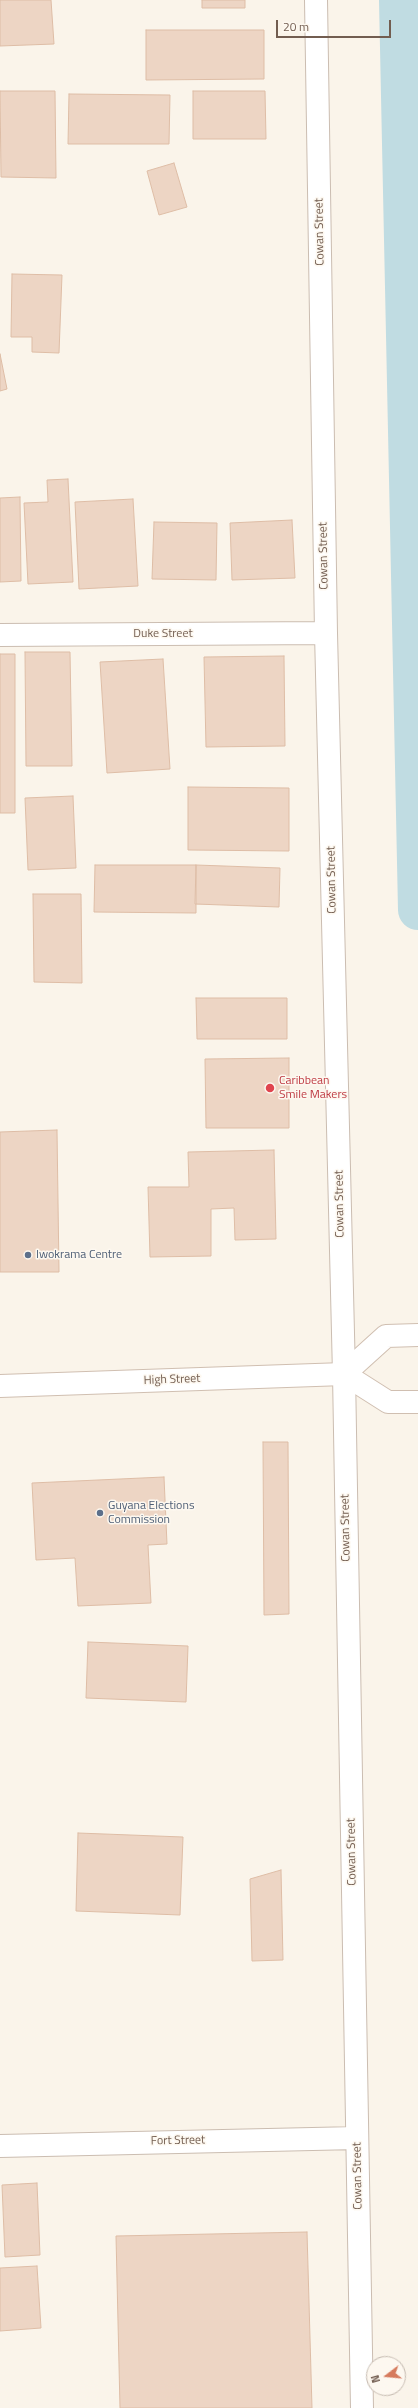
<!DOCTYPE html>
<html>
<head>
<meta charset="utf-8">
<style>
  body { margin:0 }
  #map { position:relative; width:418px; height:2408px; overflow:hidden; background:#faf4ea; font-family:"Titillium Web",sans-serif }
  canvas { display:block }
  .north { position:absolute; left:366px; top:2356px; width:40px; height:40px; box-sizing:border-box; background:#fdf8f0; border:1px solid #c5bab0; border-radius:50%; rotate:254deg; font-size:11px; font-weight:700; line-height:16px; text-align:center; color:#725d50 }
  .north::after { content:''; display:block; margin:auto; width:14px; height:18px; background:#d67b5d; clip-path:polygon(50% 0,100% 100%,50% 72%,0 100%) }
  .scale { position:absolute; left:276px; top:20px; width:115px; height:18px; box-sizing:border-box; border:2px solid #725d50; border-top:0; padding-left:5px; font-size:12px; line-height:14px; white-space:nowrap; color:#725d50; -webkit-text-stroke:3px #fdf8f0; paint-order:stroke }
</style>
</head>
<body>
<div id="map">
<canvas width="418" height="2408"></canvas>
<div class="north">N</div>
<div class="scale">20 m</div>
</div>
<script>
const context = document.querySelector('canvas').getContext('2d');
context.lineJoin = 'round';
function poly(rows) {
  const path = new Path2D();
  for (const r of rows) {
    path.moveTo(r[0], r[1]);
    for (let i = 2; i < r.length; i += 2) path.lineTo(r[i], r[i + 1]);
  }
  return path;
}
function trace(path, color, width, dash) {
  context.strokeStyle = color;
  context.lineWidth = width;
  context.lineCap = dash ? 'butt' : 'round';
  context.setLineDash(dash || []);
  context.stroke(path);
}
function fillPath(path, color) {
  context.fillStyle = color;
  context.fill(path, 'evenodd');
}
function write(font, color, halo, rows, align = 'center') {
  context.font = font + ' "Titillium Web",sans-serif';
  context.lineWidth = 3;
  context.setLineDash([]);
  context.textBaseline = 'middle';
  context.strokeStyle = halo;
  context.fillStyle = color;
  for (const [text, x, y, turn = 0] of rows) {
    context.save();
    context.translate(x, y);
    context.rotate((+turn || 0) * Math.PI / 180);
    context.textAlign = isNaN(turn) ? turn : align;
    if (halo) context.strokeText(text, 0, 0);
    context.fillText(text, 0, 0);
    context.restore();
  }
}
const canal = poly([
  [399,0,418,910]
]);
const building = poly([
  [0,0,51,0,54,44,0,46,0,0],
  [202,0,245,0,245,8,202,8,202,0],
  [146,30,264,30,264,79,146,80,146,30],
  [0,91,55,91,56,178,1,177,0,91],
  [193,91,265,91,266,139,193,139,193,91],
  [69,94,170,95,169,144,68,144,69,94],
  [174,163,187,207,159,215,147,171,174,163],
  [12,274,62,275,59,353,32,352,32,337,11,337,12,274],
  [0,354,7,389,0,391,0,354],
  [68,479,73,582,28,584,24,503,48,502,47,480,68,479],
  [20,497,21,581,0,582,0,498,20,497],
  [133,499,138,586,79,589,75,502,133,499],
  [292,520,295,578,232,580,230,523,292,520],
  [154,522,217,523,216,580,152,579,154,522],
  [25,652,70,652,72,766,26,766,25,652],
  [0,654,15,654,15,813,0,813,0,654],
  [284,656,285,746,206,747,204,657,284,656],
  [163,659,170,769,107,773,100,662,163,659],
  [188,787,289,788,289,851,188,850,188,787],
  [73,796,76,868,28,870,25,798,73,796],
  [95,865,196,865,196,913,94,912,95,865],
  [196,865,280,868,279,907,195,904,196,865],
  [33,894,81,894,82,983,34,982,33,894],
  [196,998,287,998,287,1039,197,1039,196,998],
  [289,1058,289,1128,206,1128,205,1059,289,1058],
  [57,1130,59,1272,0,1272,0,1132,57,1130],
  [274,1150,276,1239,235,1240,234,1208,211,1209,211,1256,150,1257,148,1187,189,1187,188,1152,274,1150],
  [263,1442,288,1442,289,1614,264,1615,263,1442],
  [164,1477,167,1544,148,1545,151,1603,78,1606,75,1558,36,1560,32,1483,164,1477],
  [88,1642,188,1646,186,1702,86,1698,88,1642],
  [78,1833,183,1837,180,1915,76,1911,78,1833],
  [281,1870,283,1960,252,1961,250,1879,281,1870],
  [37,2183,40,2255,5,2257,2,2185,37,2183],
  [307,2232,312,2408,120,2408,116,2236,307,2232],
  [37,2266,41,2328,0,2331,0,2268,37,2266]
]);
const minor = poly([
  [316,0,326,633,344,1374,362,2408],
  [0,635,326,633],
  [0,2146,357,2138]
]);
const secondary = poly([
  [344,1374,386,1336,418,1335],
  [344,1374,388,1402,418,1402],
  [0,1386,344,1374]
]);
const markers = [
  [270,1088,5,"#e0444e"],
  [28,1255,4,"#5c6f8a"],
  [100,1513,4,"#5c6f8a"]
];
const streetNames = [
  ["Cowan Street",320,232,-91],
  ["Cowan Street",324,556,-91],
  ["Duke Street",163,634],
  ["Cowan Street",332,880,-91],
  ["Cowan Street",340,1204,-91],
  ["High Street",172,1380,-2],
  ["Cowan Street",346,1528,-91],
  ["Cowan Street",352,1852,-91],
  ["Fort Street",178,2141,-1],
  ["Cowan Street",358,2176,-91]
];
const healthNames = [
  ["Caribbean",279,1081],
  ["Smile Makers",279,1095]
];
const serviceNames = [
  ["Iwokrama Centre",36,1255],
  ["Guyana Elections",108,1506],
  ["Commission",108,1520]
];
trace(canal, '#c0dce2', 40);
fillPath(building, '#edd5c4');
trace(building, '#debda6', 1);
trace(minor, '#cbbdb1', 24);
trace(secondary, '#d0bfb1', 24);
trace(minor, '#fff', 22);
trace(secondary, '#fff', 22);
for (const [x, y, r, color] of markers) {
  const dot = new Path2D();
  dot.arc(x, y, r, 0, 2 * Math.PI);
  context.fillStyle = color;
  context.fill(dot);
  trace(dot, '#fdf8f0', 1.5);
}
write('12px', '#725d50', '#fdf8f0', streetNames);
write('12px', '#be3a42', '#fdf8f0', healthNames, 'left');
write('12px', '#4e5e75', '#fdf8f0', serviceNames, 'left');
</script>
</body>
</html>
